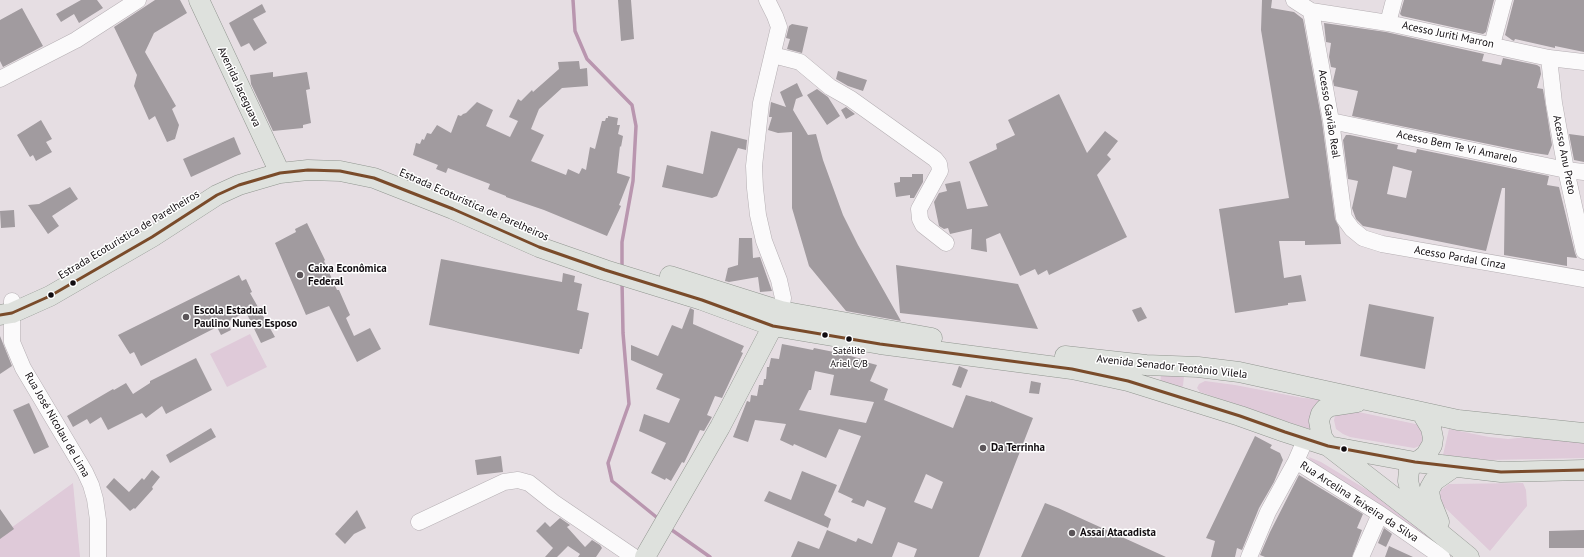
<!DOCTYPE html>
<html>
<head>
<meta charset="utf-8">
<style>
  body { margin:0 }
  canvas { display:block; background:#e6dee3 }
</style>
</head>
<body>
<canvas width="1584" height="557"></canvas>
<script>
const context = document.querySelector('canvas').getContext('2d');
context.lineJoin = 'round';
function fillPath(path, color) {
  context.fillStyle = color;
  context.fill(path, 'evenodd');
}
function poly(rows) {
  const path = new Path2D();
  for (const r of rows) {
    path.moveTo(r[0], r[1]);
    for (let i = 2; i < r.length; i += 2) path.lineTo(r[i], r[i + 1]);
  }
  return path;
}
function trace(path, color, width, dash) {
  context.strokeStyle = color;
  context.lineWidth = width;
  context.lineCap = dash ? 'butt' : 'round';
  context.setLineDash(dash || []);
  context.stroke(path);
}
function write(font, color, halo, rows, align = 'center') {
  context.font = font + ' "PT Sans",sans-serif';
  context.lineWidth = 3;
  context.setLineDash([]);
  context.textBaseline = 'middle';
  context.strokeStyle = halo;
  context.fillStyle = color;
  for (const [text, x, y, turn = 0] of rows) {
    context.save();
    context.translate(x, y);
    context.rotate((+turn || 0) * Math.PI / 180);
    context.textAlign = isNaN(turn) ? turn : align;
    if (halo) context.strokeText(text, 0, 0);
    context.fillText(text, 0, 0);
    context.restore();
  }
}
const green = poly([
  [250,334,267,367,227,387,210,354],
  [1161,375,1184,376,1183,386,1181,388,1160,384],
  [1205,381,1235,385,1303,398,1321,399,1315,431,1200,392,1197,388,1199,384],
  [1349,410,1420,425,1425,434,1422,445,1414,448,1408,447,1350,437,1343,434,1336,429,1334,420,1335,416,1337,413],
  [1449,429,1489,437,1508,439,1528,437,1584,443,1584,458,1488,460,1443,455],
  [1309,457,1321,462,1392,505,1426,531,1446,556,1312,466],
  [73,483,80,557,0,557,0,536],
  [1523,483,1526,490,1527,506,1490,551,1440,503,1439,499,1441,490,1449,484]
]);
const stream = poly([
  [573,0,575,31,587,59,632,105,636,126,633,181,622,242,622,269],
  [622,281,623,333,629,404,608,463,612,481,660,520],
  [669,528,710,557]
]);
const building = poly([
  [81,0,97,0,103,8,79,23,74,14,61,22,56,14],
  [155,0,180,0,187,13,154,33,145,52,176,106,172,109,179,125,175,139,167,142,155,116,149,120,134,86,137,75,114,27],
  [618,0,631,0,634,39,621,41],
  [1262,0,1272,0,1271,8,1294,12,1303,19,1322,122,1335,219,1339,227,1341,244,1305,245,1305,241,1279,241,1284,278,1301,275,1306,301,1288,303,1288,305,1235,313,1219,209,1289,198,1261,30],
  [1404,0,1494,0,1486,32,1483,34,1402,16,1400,14],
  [1514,0,1584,0,1584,52,1555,46,1555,48,1515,39,1514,41,1512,40,1505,35],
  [262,4,266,12,253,19,267,43,254,51,249,43,241,47,229,23],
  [22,8,43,46,3,67,0,61,0,20],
  [1324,23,1386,32,1484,54,1482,61,1501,65,1503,58,1537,65,1540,67,1541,74,1537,88,1543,89,1552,145,1548,155,1527,152,1352,116,1358,91,1334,86,1333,81,1336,68,1331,67,1329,57,1331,43,1326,42],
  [792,24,808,27,802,53,787,49,790,39,786,38,789,26],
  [579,61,580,69,587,68,588,86,562,88,539,109,531,129,544,135,531,161,566,175,568,169,579,174,582,168,586,170,590,147,595,149,602,121,605,121,606,118,608,118,608,116,618,118,617,125,620,125,618,134,623,136,621,147,620,146,617,173,630,177,619,205,621,206,607,236,544,210,506,197,506,196,488,189,490,184,448,168,446,173,436,169,438,165,413,155,416,143,420,144,422,139,424,140,427,133,431,134,437,125,451,133,458,115,461,116,463,114,466,113,477,102,493,110,486,126,510,137,518,121,509,117,518,99,521,101,532,90,533,92,559,69,558,62],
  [838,71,867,80,863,91,848,86,836,79],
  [273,72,273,77,307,72,310,89,306,90,311,123,303,125,303,128,273,131,251,84,250,75],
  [797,83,803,96,796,99,793,110,808,135,816,134,823,160,843,215,858,245,901,321,846,311,809,266,792,208,792,132,778,133,768,130,772,117,769,117,771,102,786,107,780,92],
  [817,89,828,97,840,116,827,125,807,95],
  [1059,94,1087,153,1105,131,1118,141,1107,155,1111,159,1097,175,1127,237,1049,275,1047,270,1038,275,1035,269,1020,276,1000,233,986,239,987,252,971,249,972,229,950,234,948,228,944,229,939,226,934,202,939,193,947,191,945,184,960,181,967,209,988,206,969,162,997,149,996,144,1015,135,1008,120],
  [846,107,855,114,846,119,841,110],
  [41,120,52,139,46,142,52,152,36,161,33,155,30,157,17,135],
  [711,131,747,140,746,150,738,148,717,196,712,198,662,187,667,165,703,174],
  [1569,134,1584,136,1584,162,1574,160],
  [1346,135,1350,135,1398,145,1397,149,1416,153,1417,149,1549,176,1547,185,1559,187,1575,253,1577,258,1567,257,1567,266,1504,255,1505,188,1502,188,1486,251,1363,226,1356,219,1352,208,1358,181,1348,179,1343,140],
  [1393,166,1412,171,1406,198,1387,194],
  [234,137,241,154,191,177,183,159],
  [912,174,923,174,923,182,914,198,910,198,910,195,896,197,894,183,900,182,900,177,912,177],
  [70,187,78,199,52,216,59,226,48,234,28,205,39,204],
  [14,210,15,227,1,228,0,211],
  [307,223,325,260,324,261,337,290,339,290,350,315,346,318,354,336,370,328,381,349,357,362,329,306,306,315,275,243,296,232,295,229],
  [739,238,752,238,753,258,760,257,772,291,760,292,758,277,729,282,725,281,728,268,738,265],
  [441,259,562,282,563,273,575,276,574,282,582,284,577,310,589,313,582,349,580,349,579,354,429,325],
  [896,265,1018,284,1038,329,900,313],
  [239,275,242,281,246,279,252,292,250,293,275,337,261,343,246,312,227,322,231,330,221,335,217,327,141,366,134,352,130,354,118,335],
  [1369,304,1434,317,1425,369,1360,356],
  [1141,307,1147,318,1138,322,1132,310],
  [690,308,694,310,693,324,744,346,741,352,743,353,722,398,715,396,707,415,712,417,704,431,700,430,684,463,682,462,671,481,666,478,665,480,651,473,666,443,639,431,644,414,669,423,680,399,656,389,663,374,631,360,631,345,658,356,672,325,682,329],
  [0,336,12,366,0,374],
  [782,344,813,350,814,348,839,353,862,359,862,361,877,365,870,381,888,389,884,400,953,428,966,395,991,402,991,401,1033,418,979,557,914,557,917,549,898,542,892,557,791,557,798,541,819,549,827,530,856,542,858,538,872,544,886,508,867,500,864,507,851,502,853,499,838,492,861,436,839,429,826,458,794,444,793,446,780,440,786,424,755,420,748,442,733,437,747,401,750,402,751,395,757,396,759,385,763,385,764,379,766,379,767,367,769,367,771,358,779,359],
  [815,371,834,375,830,395,874,402,866,423,799,410,809,390,811,390],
  [926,474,943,482,932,509,914,502],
  [196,358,212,390,166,414,162,406,146,418,142,413,108,430,101,417,90,424,87,419,73,427,67,416,113,389,114,390,126,383,133,394,150,383,150,381],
  [959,366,968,370,961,388,952,385],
  [1031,381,1041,383,1039,394,1029,393],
  [29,403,49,447,34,454,13,410],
  [211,428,216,437,170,463,166,455],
  [1255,436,1272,445,1270,448,1280,453,1283,460,1274,482,1259,508,1242,550,1237,548,1235,557,1211,557,1215,541,1206,538],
  [501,456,503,472,477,475,475,460],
  [152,470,160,477,152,487,153,489,135,509,134,508,130,511,106,487,114,478,129,492,142,478,144,480],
  [802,471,837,485,824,515,831,519,828,528,764,501,769,491,791,500],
  [1299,475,1363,514,1357,528,1362,530,1352,557,1265,557,1260,555,1270,532],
  [1045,503,1058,508,1166,557,1021,557],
  [0,509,14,529,0,539],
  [357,510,366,528,354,534,345,544,335,534],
  [560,518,570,525,567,527,585,547,592,540,600,545,602,548,596,557,578,557,580,554,568,546,557,557,545,557,553,548,536,531,545,522,550,527],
  [1384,528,1392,534,1386,547,1378,543],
  [1584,530,1584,548,1549,548,1549,531],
  [1389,546,1413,557,1385,557]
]);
const minor = poly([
  [767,0,775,16,779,27,761,103,754,166,755,188,758,215,764,241,779,280,783,298,781,311],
  [1294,0,1311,11,1388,23,1549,58,1584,62],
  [1311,11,1331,121,1344,218,1352,229,1363,238,1382,244,1584,279],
  [1388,23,1394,0],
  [1492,45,1504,0],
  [773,55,800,62,830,87,851,99,935,159,939,164,940,171,919,209,920,219,923,225,946,243],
  [1549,58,1554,103,1566,170,1584,251],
  [0,79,76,40,138,0],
  [1331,121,1566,170,1584,172],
  [12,301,12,342,23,368,85,472,91,485,95,499,98,520,98,557],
  [1296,461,1380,514,1442,557],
  [419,522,504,482,518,480,529,483,553,502,634,557],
  [1249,557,1268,512,1296,461,1306,438],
  [1361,557,1380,514]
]);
const major = poly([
  [199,0,280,173],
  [670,276,781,311,932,338],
  [0,315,12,313,50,296,152,237,217,195,239,185,280,173,308,170,340,171,374,178,453,209,539,247,605,270,702,300,773,326,880,344,1072,369,1128,381,1240,416,1285,432,1328,446,1415,462,1501,472,1584,470],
  [1065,356,1146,365,1198,367,1239,372,1458,420,1584,433],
  [1357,402,1331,406,1325,409,1321,414,1319,421,1322,437,1328,446,1430,525,1469,557],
  [1422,413,1431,428,1433,438,1432,445,1426,455,1412,466,1409,470,1408,481,1411,493,1424,514],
  [1439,522,1431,502,1429,492,1430,488,1434,481,1454,467],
  [645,557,720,427,778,316]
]);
const bus1 = poly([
  [0,315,12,313,50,296,152,237,217,195,239,185,280,173,308,170,340,171,374,178,453,209,539,247,605,270,702,300,773,326,880,344,1072,369,1128,381,1240,416,1285,432,1328,446,1415,462,1501,472,1584,470]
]);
const markers = [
  [300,275,4,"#5c565a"],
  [73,283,3.5,"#110c10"],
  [51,295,3.5,"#110c10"],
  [186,317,4,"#5c565a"],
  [825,335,3.5,"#110c10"],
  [849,339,3.5,"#110c10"],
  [983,448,4,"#5c565a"],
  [1344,449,3.5,"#110c10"],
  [1072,533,4,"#5c565a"]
];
const busNames = [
  ["Satélite",849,351],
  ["Ariel C/B",849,364]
];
const streetNames = [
  ["Acesso Juriti Marron",1448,35,12],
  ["Avenida Jaceguava",239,87,65],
  ["Acesso Gavião Real",1329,114,81],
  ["Acesso Bem Te Vi Amarelo",1457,147,12],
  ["Acesso Anu Preto",1564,155,79],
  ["Estrada Ecoturistica de Parelheiros",474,205,24],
  ["Estrada Ecoturistica de Parelheiros",129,235,-31],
  ["Acesso Pardal Cinza",1460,258,10],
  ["Avenida Senador Teotônio Vilela",1172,367,6],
  ["Rua José Nicolau de Lima",57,425,60],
  ["Rua Arcelina Teixeira da Silva",1359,502,33]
];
const poiNames = [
  ["Caixa Econômica",308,269],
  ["Federal",308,282],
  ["Escola Estadual",194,311],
  ["Paulino Nunes Esposo",194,324],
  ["Da Terrinha",991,448],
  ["Assaí Atacadista",1080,533]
];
fillPath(green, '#dfcad9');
trace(stream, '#b996af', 3.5);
fillPath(building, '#a19b9f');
trace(minor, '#b5afb3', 17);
trace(major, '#919690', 21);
trace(minor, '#fbfafb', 16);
trace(major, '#dee1dd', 20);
trace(bus1, '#7a4b2a', 3);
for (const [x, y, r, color] of markers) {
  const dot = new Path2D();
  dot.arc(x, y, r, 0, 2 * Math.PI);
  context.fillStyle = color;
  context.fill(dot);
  trace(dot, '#fff', 1.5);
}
write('10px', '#110c10', '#fff', busNames);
write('11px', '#110c10', '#fff', streetNames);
write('bold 11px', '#110c10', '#fff', poiNames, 'left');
</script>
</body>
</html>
